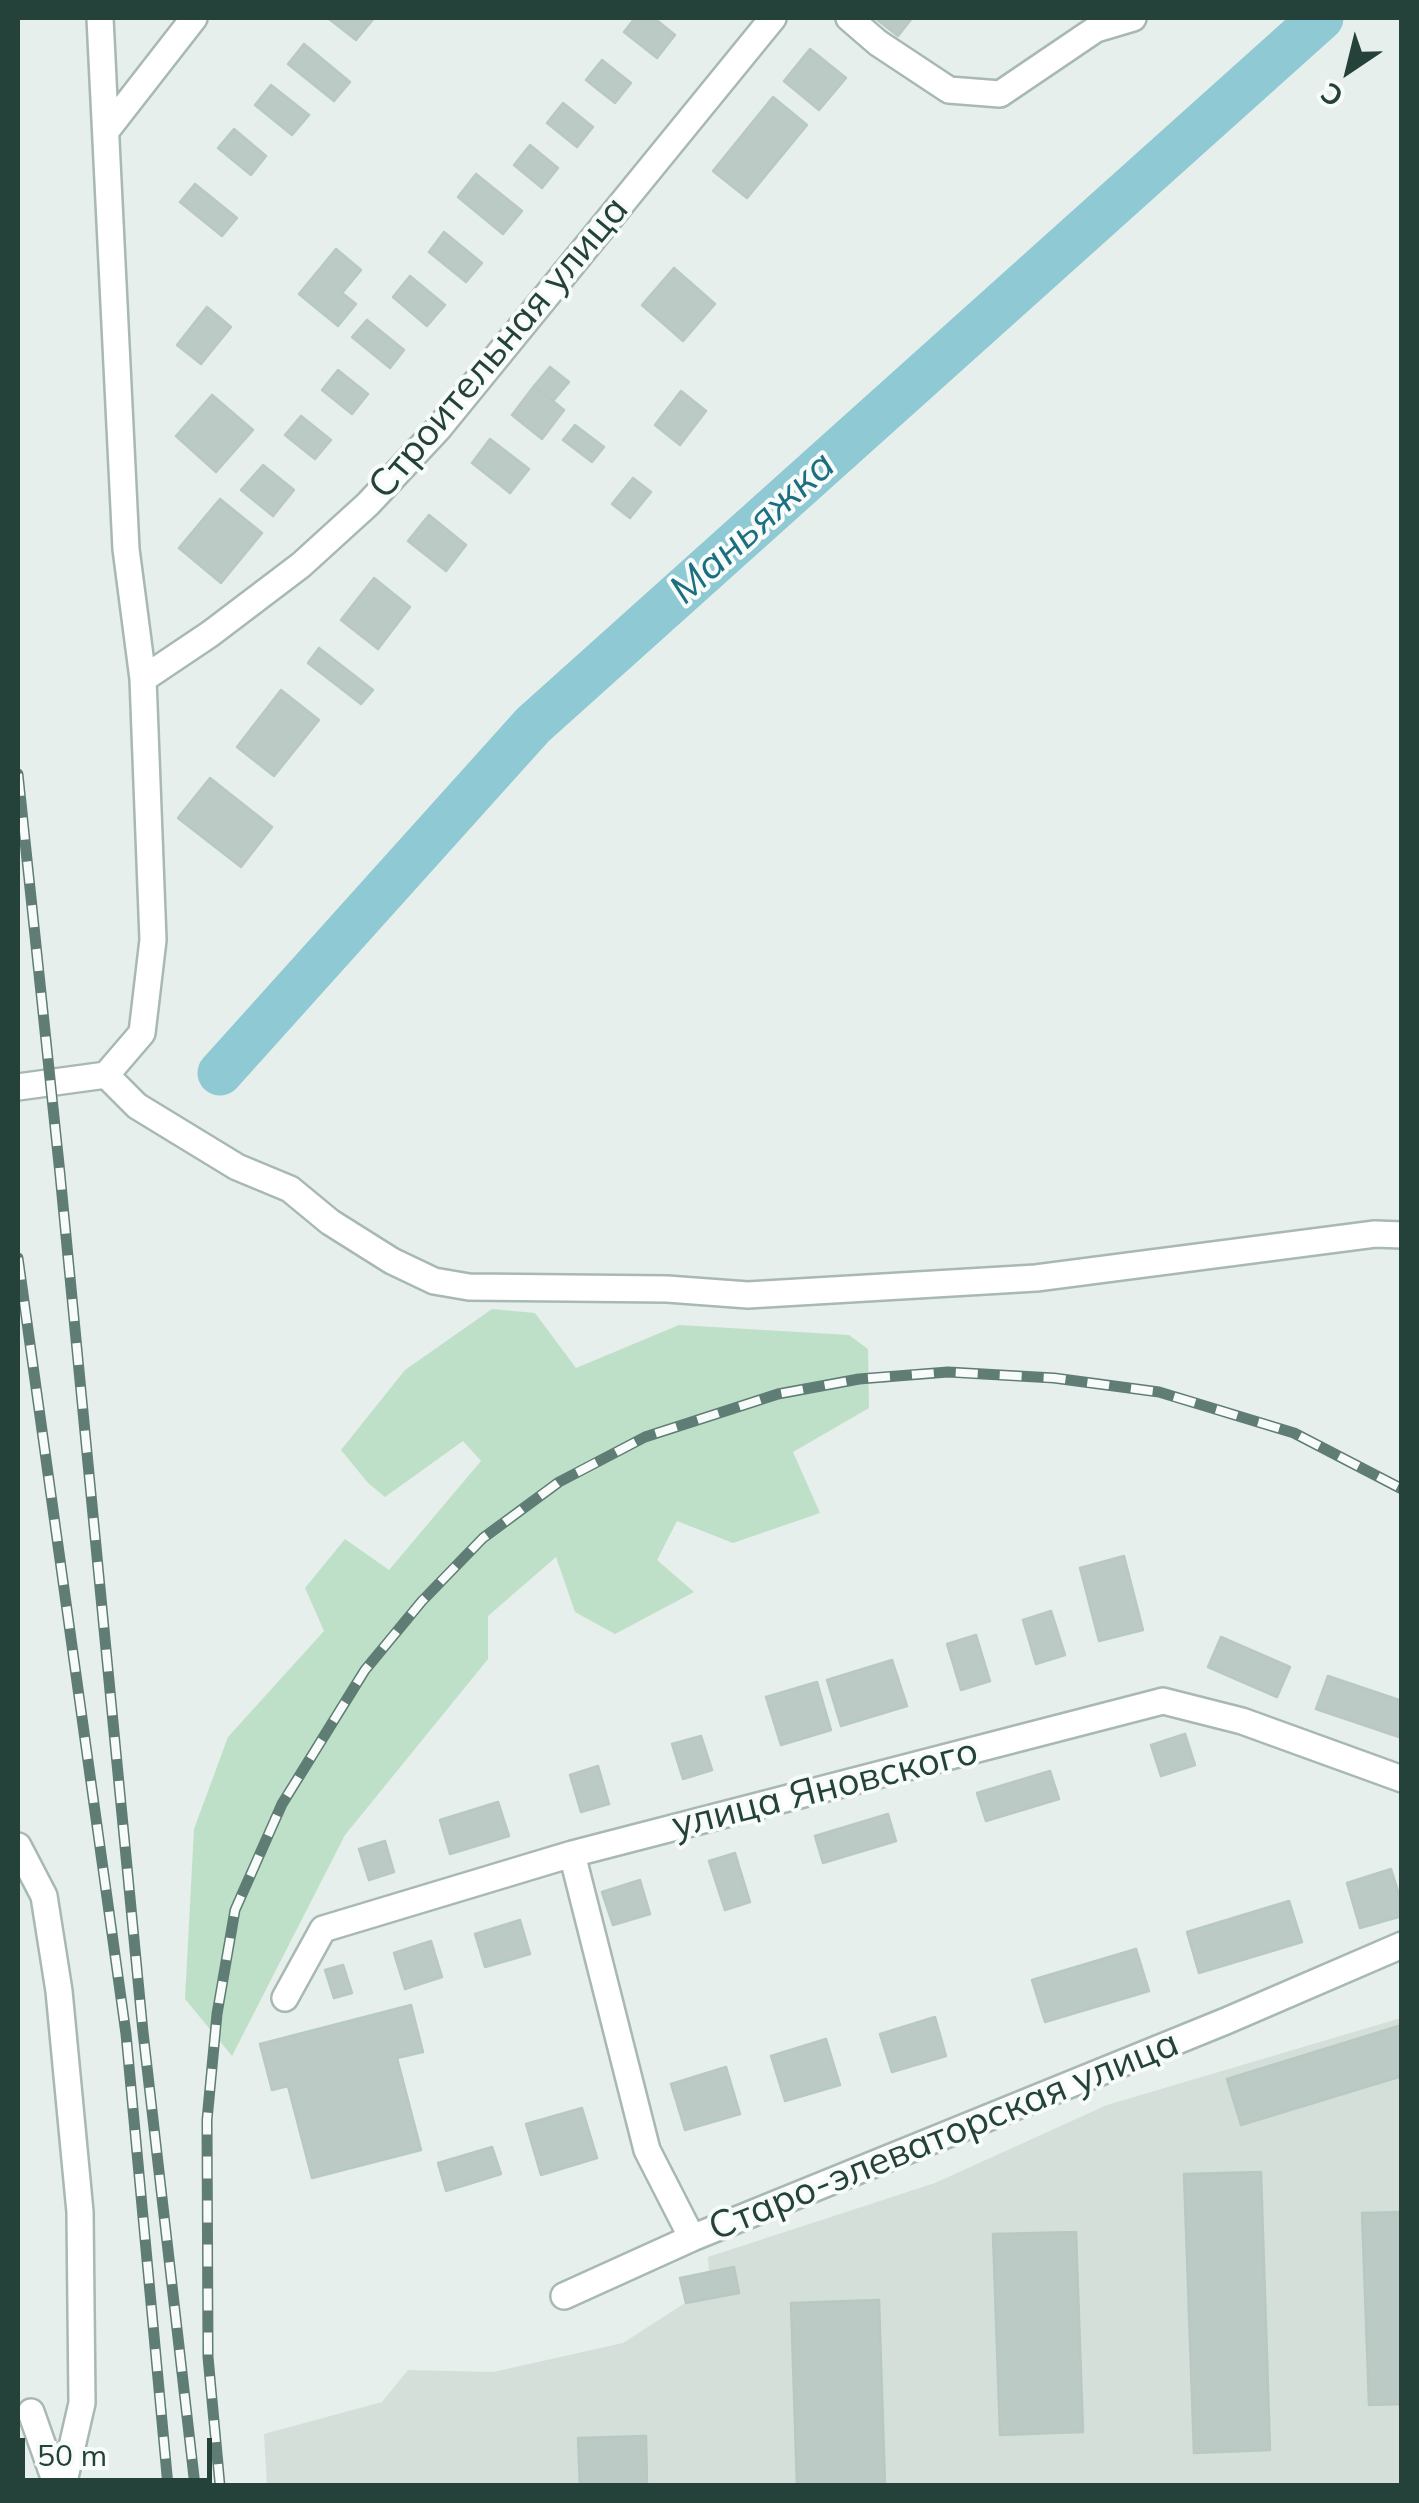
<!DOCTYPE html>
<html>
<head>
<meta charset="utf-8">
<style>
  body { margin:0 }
  #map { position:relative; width:1419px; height:2503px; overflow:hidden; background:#e6efeb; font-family:Mulish,sans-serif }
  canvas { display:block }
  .frame { position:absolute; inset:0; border:20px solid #24423a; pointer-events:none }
  .north { position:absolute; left:1299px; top:20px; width:100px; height:100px; -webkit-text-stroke:8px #f7fbf9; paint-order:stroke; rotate:215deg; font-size:28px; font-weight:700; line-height:40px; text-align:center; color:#24423a }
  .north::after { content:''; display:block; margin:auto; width:35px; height:45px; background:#24423a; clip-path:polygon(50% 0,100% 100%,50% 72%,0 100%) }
  .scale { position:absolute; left:20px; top:2438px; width:192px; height:45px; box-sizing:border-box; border:5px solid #24423a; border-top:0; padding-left:12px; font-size:30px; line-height:35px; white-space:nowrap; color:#24423a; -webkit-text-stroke:8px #f7fbf9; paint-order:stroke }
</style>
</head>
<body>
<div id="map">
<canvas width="1419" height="2503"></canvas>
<div class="frame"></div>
<div class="north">С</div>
<div class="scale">50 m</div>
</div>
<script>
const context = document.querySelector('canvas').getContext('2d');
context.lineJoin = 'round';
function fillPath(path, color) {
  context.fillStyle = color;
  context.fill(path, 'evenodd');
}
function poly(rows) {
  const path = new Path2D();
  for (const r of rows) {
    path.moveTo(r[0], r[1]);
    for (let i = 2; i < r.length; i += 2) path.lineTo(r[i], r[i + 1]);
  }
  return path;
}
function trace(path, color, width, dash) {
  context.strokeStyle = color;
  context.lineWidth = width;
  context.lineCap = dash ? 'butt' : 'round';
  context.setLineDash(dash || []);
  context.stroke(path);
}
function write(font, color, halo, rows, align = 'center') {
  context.font = font + ' Mulish,sans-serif';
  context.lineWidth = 8;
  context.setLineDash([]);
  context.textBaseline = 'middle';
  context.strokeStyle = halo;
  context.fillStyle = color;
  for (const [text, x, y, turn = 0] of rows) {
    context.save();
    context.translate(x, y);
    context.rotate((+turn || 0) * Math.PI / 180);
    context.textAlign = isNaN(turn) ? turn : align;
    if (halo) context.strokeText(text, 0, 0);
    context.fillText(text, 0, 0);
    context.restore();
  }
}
const built = poly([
  [1401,2018,1401,2485,267,2486,264,2434,382,2402,408,2370,493,2372,623,2343,685,2303,680,2278,709,2272,708,2257,935,2183,1107,2105]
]);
const green = poly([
  [492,1309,535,1313,576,1368,679,1325,849,1335,868,1349,869,1408,793,1452,820,1513,733,1543,677,1521,657,1560,694,1592,615,1634,575,1612,556,1557,488,1616,488,1659,345,1835,232,2056,185,1999,194,1829,228,1737,324,1631,305,1588,345,1539,389,1570,481,1461,463,1441,385,1497,368,1483,341,1450,405,1370]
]);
const river = poly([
  [220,1073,533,725,1321,18]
]);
const building = poly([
  [328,18,374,18,356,40,328,18],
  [635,18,654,18,675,35,657,58,624,32,635,18],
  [875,18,912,18,898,36,875,18],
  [304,44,350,82,334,101,288,64,304,44],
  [810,49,846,78,819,110,784,81,810,49],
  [602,60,631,83,615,103,586,80,602,60],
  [271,85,309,115,292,135,255,105,271,85],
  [773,97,807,125,747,198,713,171,773,97],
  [563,103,593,127,577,147,547,123,563,103],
  [234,129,266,156,251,175,218,148,234,129],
  [530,145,558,168,542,188,514,165,530,145],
  [476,174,522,211,503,234,458,197,476,174],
  [195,184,237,218,222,236,180,202,195,184],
  [444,232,482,263,466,282,429,252,444,232],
  [336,249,361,270,342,293,356,304,338,326,299,294,336,249],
  [674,268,715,304,683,341,642,305,674,268],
  [410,276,445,305,427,326,393,297,410,276],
  [207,307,231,327,201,364,177,345,207,307],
  [367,320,404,350,390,368,352,337,367,320],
  [550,367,569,382,553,401,534,386,550,367],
  [338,370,368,394,352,414,322,390,338,370],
  [534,386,564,410,542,439,512,415,534,386],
  [681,391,706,411,680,445,655,425,681,391],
  [212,395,253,430,216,472,176,436,212,395],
  [301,416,331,440,315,459,285,435,301,416],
  [575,425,604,447,592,462,563,440,575,425],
  [490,439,529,469,510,493,472,463,490,439],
  [263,465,294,490,273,516,241,490,263,465],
  [633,478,651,492,630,518,612,504,633,478],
  [220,499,262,533,221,583,179,548,220,499],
  [429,515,466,545,446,571,408,541,429,515],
  [374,578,410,607,378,649,341,620,374,578],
  [319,648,373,690,361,704,308,663,319,648],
  [281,690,319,720,274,776,237,747,281,690],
  [210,778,272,827,241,867,178,818,210,778],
  [1124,1556,1143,1630,1099,1641,1080,1568,1124,1556],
  [1051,1611,1065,1655,1036,1664,1023,1620,1051,1611],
  [976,1635,990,1681,961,1690,947,1644,976,1635],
  [1221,1637,1290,1667,1277,1697,1208,1667,1221,1637],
  [892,1660,907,1706,841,1726,827,1680,892,1660],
  [1328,1676,1402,1701,1402,1738,1316,1709,1328,1676],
  [817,1682,831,1730,781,1745,766,1697,817,1682],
  [1185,1734,1195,1765,1161,1776,1151,1745,1185,1734],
  [701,1736,712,1770,683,1779,672,1744,701,1736],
  [598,1766,609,1804,581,1812,570,1775,598,1766],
  [1050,1771,1059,1799,986,1821,977,1793,1050,1771],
  [498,1802,509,1836,450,1854,440,1820,498,1802],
  [888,1814,896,1841,823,1863,815,1836,888,1814],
  [385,1841,394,1872,369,1880,359,1849,385,1841],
  [735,1853,750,1902,725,1910,709,1861,735,1853],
  [1391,1869,1402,1904,1402,1916,1360,1928,1347,1883,1391,1869],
  [640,1880,650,1914,613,1925,602,1892,640,1880],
  [1289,1901,1302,1942,1199,1973,1187,1932,1289,1901],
  [520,1920,530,1954,485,1967,475,1934,520,1920],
  [431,1941,442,1977,405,1989,394,1953,431,1941],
  [1136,1949,1149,1991,1045,2022,1032,1980,1136,1949],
  [343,1965,352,1993,334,1998,325,1970,343,1965],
  [411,2005,423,2052,397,2058,421,2150,312,2178,288,2086,272,2090,260,2044,411,2005],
  [935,2017,946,2056,892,2072,880,2034,935,2017],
  [1402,2025,1402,2076,1241,2125,1227,2079,1402,2025],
  [826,2039,840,2085,785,2101,771,2056,826,2039],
  [726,2067,740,2114,685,2130,671,2084,726,2067],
  [582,2108,597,2158,541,2175,526,2124,582,2108],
  [492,2147,501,2174,446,2191,438,2163,492,2147],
  [1261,2172,1270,2450,1194,2453,1184,2174,1261,2172],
  [1402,2212,1402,2404,1369,2405,1362,2213,1402,2212],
  [1076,2232,1083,2432,1000,2435,993,2234,1076,2232],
  [734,2267,739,2293,686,2303,680,2278,734,2267],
  [879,2300,885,2486,797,2486,791,2303,879,2300],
  [646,2436,647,2485,580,2486,578,2438,646,2436]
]);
const minor = poly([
  [849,18,878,43,949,90,1000,94,1096,29,1133,18],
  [106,131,194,18],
  [143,679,210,634,301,565,368,504,438,429,773,18],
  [106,1075,137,1106,237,1167,290,1189,330,1222,392,1261,434,1281,469,1287,667,1289,748,1295,1036,1278,1375,1234,1402,1235],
  [18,1087,106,1075,142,1033,153,940,143,679,126,549,100,18],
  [18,1846,44,1896,59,1991,80,2212,82,2403,63,2486],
  [572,1854,647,2150,692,2238,1226,2021,1402,1945],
  [285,1998,323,1929,572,1854,1163,1701,1242,1721,1402,1779],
  [564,2296,692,2238],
  [31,2412,57,2486]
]);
const rail = poly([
  [18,774,60,1174,143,2032,195,2486],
  [18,1258,126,2034,168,2486],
  [220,2486,208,2357,207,2120,217,2014,235,1910,282,1804,365,1670,422,1601,483,1538,559,1482,645,1437,778,1394,859,1379,948,1372,1054,1378,1159,1392,1294,1433,1402,1489]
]);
const streetNames = [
  ["Строительная улица",499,348,-50],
  ["улица Яновского",825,1789,-14],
  ["Старо-элеваторская улица",944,2136,-22]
];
const waterNames = [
  ["Маньяжка",753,528,-42]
];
fillPath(built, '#d4dfda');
fillPath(green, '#bfe0c8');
trace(river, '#8ec9d4', 45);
fillPath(building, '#bbcac4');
trace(building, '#b8c9c2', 2.5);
trace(minor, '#a8b8b2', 30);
trace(minor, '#fff', 25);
trace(rail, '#5f7d75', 11);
trace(rail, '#f7fbf9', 8, [22]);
write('38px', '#24423a', '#f7fbf9', streetNames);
write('italic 40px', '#1c6f80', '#f7fbf9', waterNames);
</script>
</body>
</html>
